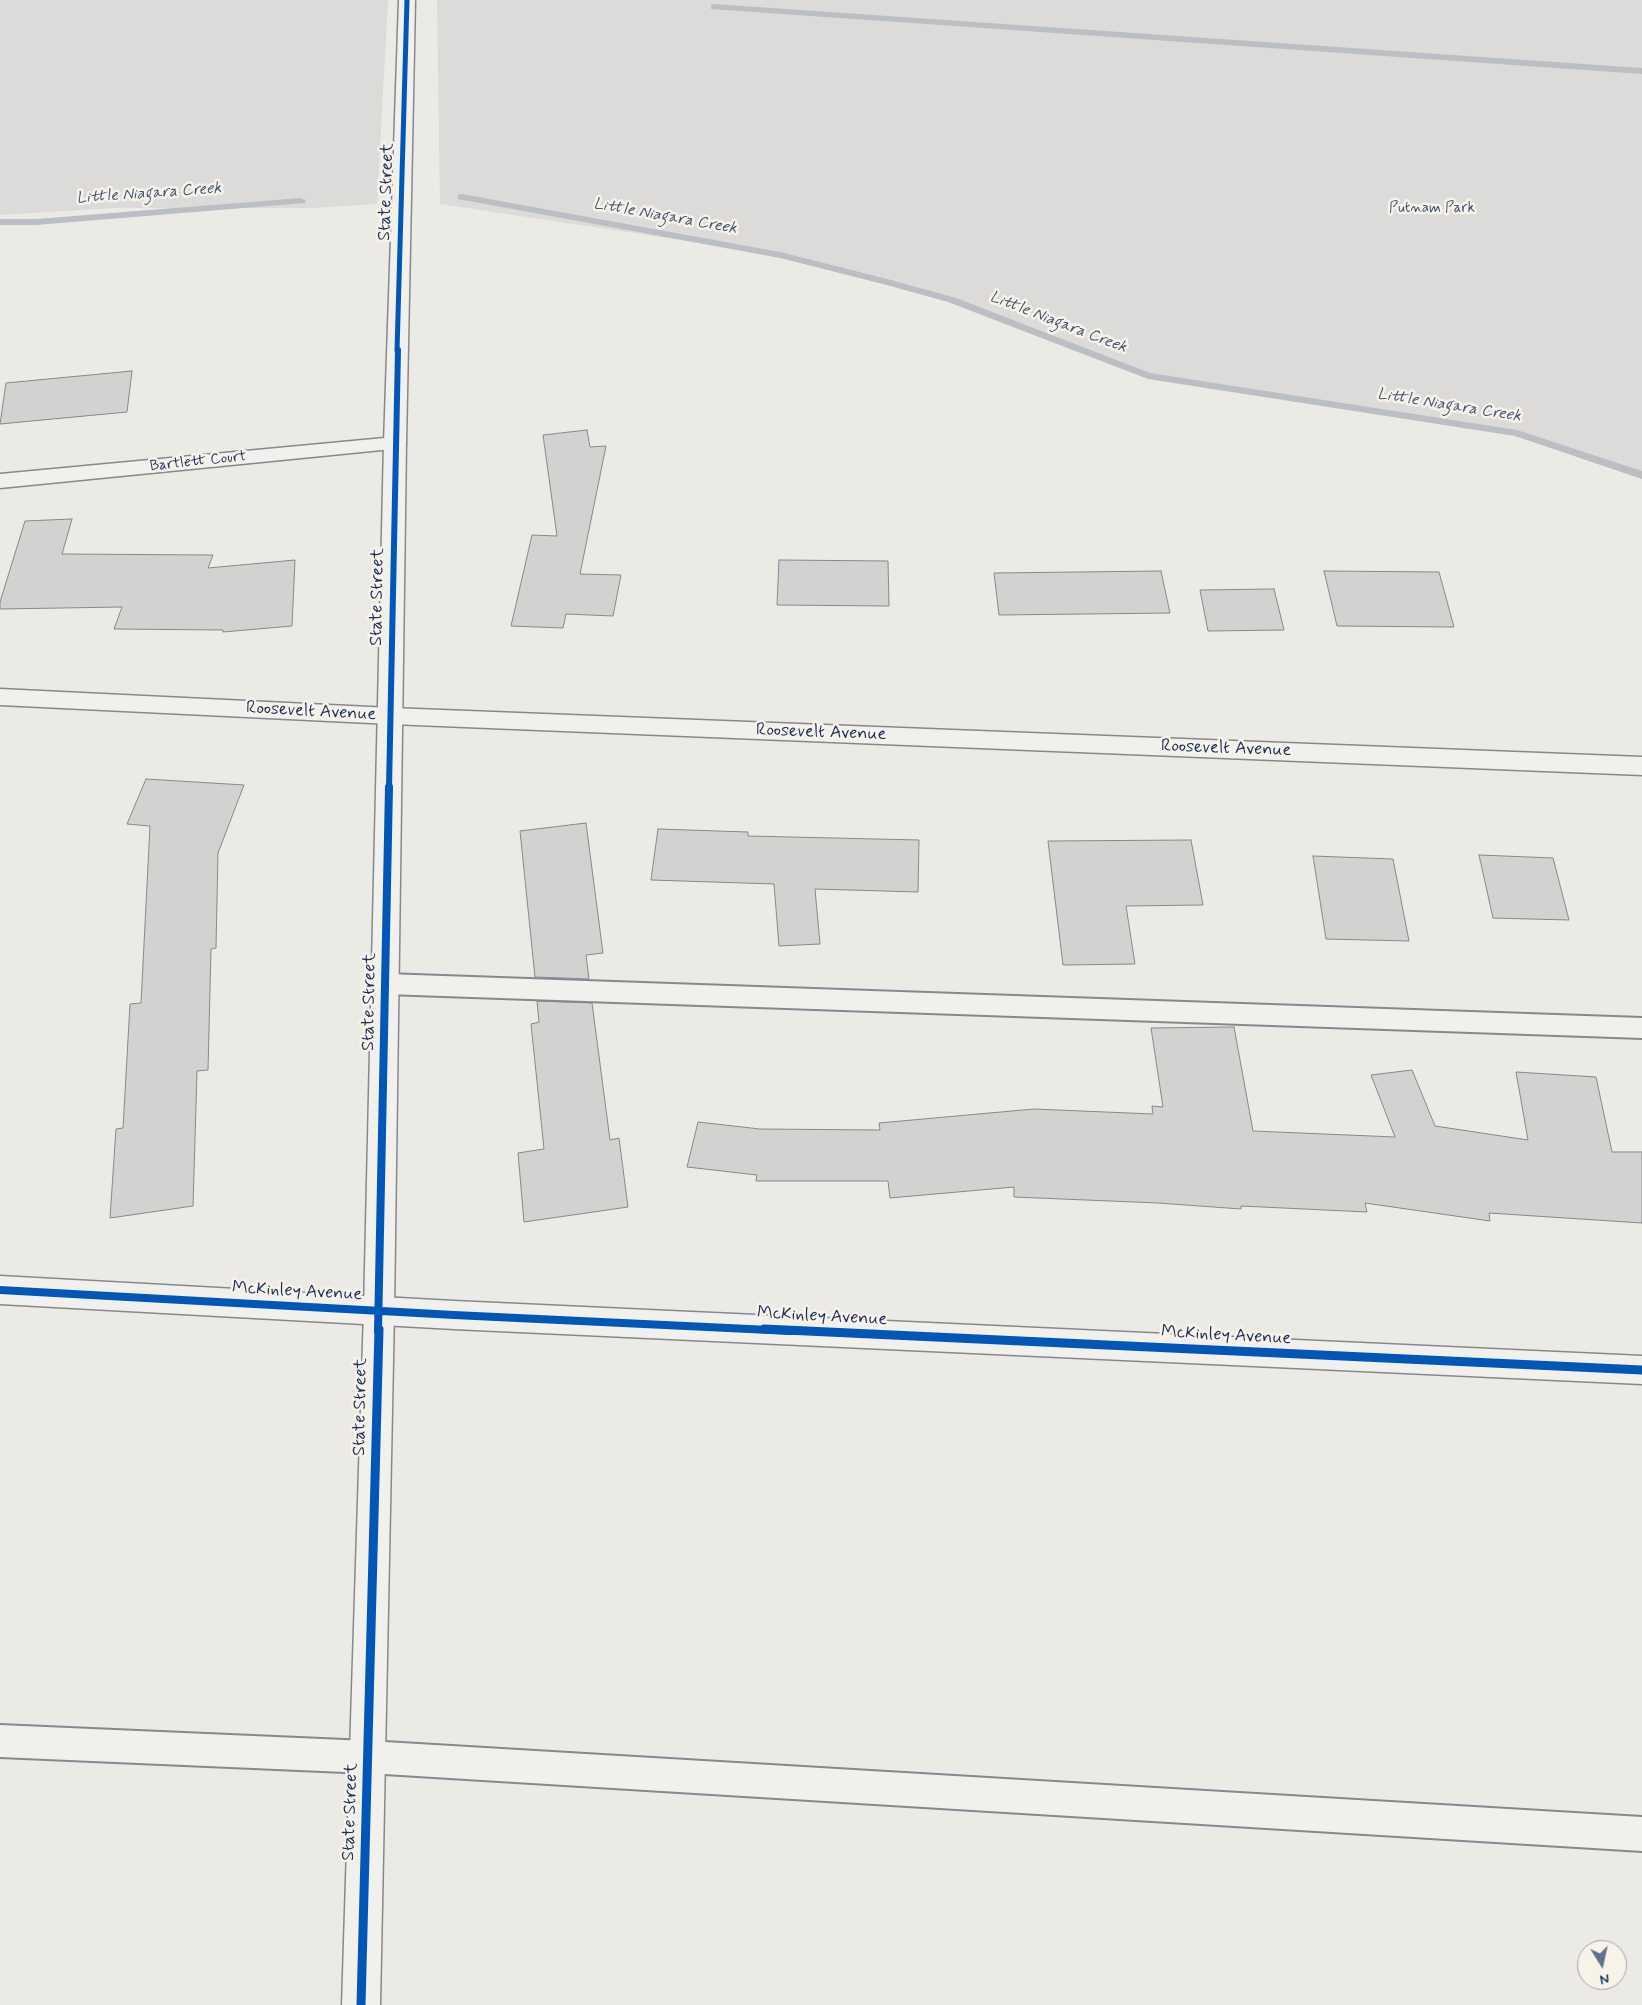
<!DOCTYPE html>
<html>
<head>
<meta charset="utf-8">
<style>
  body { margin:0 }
  #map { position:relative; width:1642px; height:2005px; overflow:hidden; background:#ebeae5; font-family:Mynerve,sans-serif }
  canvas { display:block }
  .north { position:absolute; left:1577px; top:1940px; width:50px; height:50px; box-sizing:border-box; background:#f7f3e8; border:1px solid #9fa5b1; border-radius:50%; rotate:170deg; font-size:14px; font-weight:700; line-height:20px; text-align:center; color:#1b2f5e }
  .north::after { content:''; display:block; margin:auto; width:18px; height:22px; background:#64708d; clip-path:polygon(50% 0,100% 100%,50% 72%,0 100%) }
</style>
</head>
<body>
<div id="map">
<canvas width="1642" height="2005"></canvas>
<div class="north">N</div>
</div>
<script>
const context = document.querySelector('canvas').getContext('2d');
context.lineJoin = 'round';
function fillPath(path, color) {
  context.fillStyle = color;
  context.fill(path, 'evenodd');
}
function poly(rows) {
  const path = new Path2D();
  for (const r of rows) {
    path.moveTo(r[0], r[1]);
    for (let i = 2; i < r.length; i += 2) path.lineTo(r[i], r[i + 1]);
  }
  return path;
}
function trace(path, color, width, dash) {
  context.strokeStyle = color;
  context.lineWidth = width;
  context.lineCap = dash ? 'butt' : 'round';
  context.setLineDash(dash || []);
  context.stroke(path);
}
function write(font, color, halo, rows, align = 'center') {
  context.font = font + ' Mynerve,sans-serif';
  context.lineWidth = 5;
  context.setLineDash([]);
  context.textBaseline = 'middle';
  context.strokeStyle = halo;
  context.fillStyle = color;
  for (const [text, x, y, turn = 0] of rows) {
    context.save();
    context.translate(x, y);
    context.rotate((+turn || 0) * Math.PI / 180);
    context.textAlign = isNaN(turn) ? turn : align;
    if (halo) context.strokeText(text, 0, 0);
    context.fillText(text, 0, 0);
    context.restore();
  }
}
const green = poly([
  [0,0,388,0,377,204,314,208,115,208,0,215],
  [437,0,1642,0,1642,475,1517,433,1148,376,952,300,780,255,440,204]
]);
const stream = poly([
  [714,4,1642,68,1642,74,711,9,711,5,714,4],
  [462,194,780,252,891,280,956,298,1150,373,1517,430,1642,471,1642,479,1515,436,1148,379,948,302,883,284,780,258,458,199,458,195,462,194],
  [301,198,306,201,305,203,36,225,0,225,0,219,36,219,301,198]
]);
const building = poly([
  [132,371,127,412,0,424,6,383,132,371],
  [587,430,590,447,606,446,580,574,621,575,613,616,566,614,563,628,511,626,532,535,557,536,543,435,587,430],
  [72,519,62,554,213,555,208,568,295,560,292,626,223,632,223,630,114,629,122,607,0,609,0,602,25,521,72,519],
  [779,560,888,561,889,606,777,605,779,560],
  [1161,571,1170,613,999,615,994,573,1161,571],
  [1324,571,1439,572,1454,627,1337,626,1324,571],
  [1274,589,1284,630,1208,631,1200,590,1274,589],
  [146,779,244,785,218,853,216,948,211,949,208,1070,197,1071,193,1206,110,1218,116,1129,123,1128,130,1004,141,1003,150,826,127,824,146,779],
  [586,823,603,953,586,955,589,979,535,977,520,831,586,823],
  [658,829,748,832,748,836,919,840,918,892,815,889,820,944,779,946,774,884,651,880,658,829],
  [1191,840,1203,905,1126,906,1135,964,1063,965,1048,841,1191,840],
  [1479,855,1553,858,1569,920,1493,918,1479,855],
  [1313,856,1393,859,1409,941,1326,939,1313,856],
  [537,1001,592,1003,610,1140,619,1138,628,1207,524,1222,518,1153,544,1149,531,1024,539,1022,537,1001],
  [1234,1027,1253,1131,1395,1137,1371,1075,1412,1070,1435,1126,1528,1140,1516,1072,1596,1077,1612,1152,1642,1152,1642,1223,1489,1213,1490,1221,1365,1203,1367,1212,1241,1206,1241,1209,1158,1203,1014,1197,1014,1187,890,1198,888,1181,756,1181,757,1175,687,1167,698,1122,760,1129,880,1130,879,1123,1034,1109,1153,1114,1152,1106,1163,1107,1151,1028,1234,1027]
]);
const service = poly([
  [386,974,1642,1018,1642,1038,386,994,377,991,374,984,377,977,386,974],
  [0,1725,368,1741,1642,1817,1642,1851,368,1773,0,1757,0,1725]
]);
const minor = poly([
  [395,437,402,438,406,443,402,448,0,488,0,474,395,437],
  [0,689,391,708,1642,757,1642,775,391,724,0,705,0,689],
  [0,1276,454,1301,1642,1356,1642,1384,454,1329,0,1304,0,1276]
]);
const secondary = poly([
  [399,0,415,0,406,443,394,1311,380,2005,342,2005,364,1311,384,443,399,0]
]);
const cyclewayFar3 = poly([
  [397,351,407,0]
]);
const cyclewayFar2 = poly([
  [389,788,398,350]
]);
const cyclewayFar1 = poly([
  [0,1290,454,1315,791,1331],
  [378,1331,389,787]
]);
const cycleway = poly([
  [764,1329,1642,1370],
  [361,2005,379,1329]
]);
const farParknames = [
  ["Putnam Park",1432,209]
];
const farStreetnames = [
  ["Bartlett Court",198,462,-6]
];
const farWaternames = [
  ["Little Niagara Creek",149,194,-4],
  ["Little Niagara Creek",665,217,10],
  ["Little Niagara Creek",1058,323,21],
  ["Little Niagara Creek",1449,406,9]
];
const streetNames = [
  ["State Street",387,192,-88],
  ["State Street",378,597,-89],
  ["Roosevelt Avenue",311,712,3],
  ["Roosevelt Avenue",821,733,2],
  ["Roosevelt Avenue",1226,749,2],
  ["State Street",370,1002,-89],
  ["McKinley Avenue",297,1292,3],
  ["McKinley Avenue",822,1317,3],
  ["McKinley Avenue",1226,1336,3],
  ["State Street",361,1407,-89],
  ["State Street",351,1812,-88]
];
fillPath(green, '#dcdbd9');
fillPath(stream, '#bbbec3');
fillPath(building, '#d2d2d0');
trace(building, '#85888f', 1);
trace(service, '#85888f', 4);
trace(minor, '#85888f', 3);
trace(secondary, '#85888f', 3);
fillPath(service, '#f1f0ec');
fillPath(minor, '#f1f0ec');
fillPath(secondary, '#f1f0ec');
trace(cyclewayFar3, '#0057b8', 5);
trace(cyclewayFar2, '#0057b8', 6);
trace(cyclewayFar1, '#0057b8', 8);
trace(cycleway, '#0057b8', 9);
write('15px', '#3f4f75', '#f7f3e8', farParknames);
write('15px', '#1b2f5e', '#f7f3e8', farStreetnames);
write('italic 16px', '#455478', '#f7f3e8', farWaternames);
write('18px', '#1b2f5e', '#f7f3e8', streetNames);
</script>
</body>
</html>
